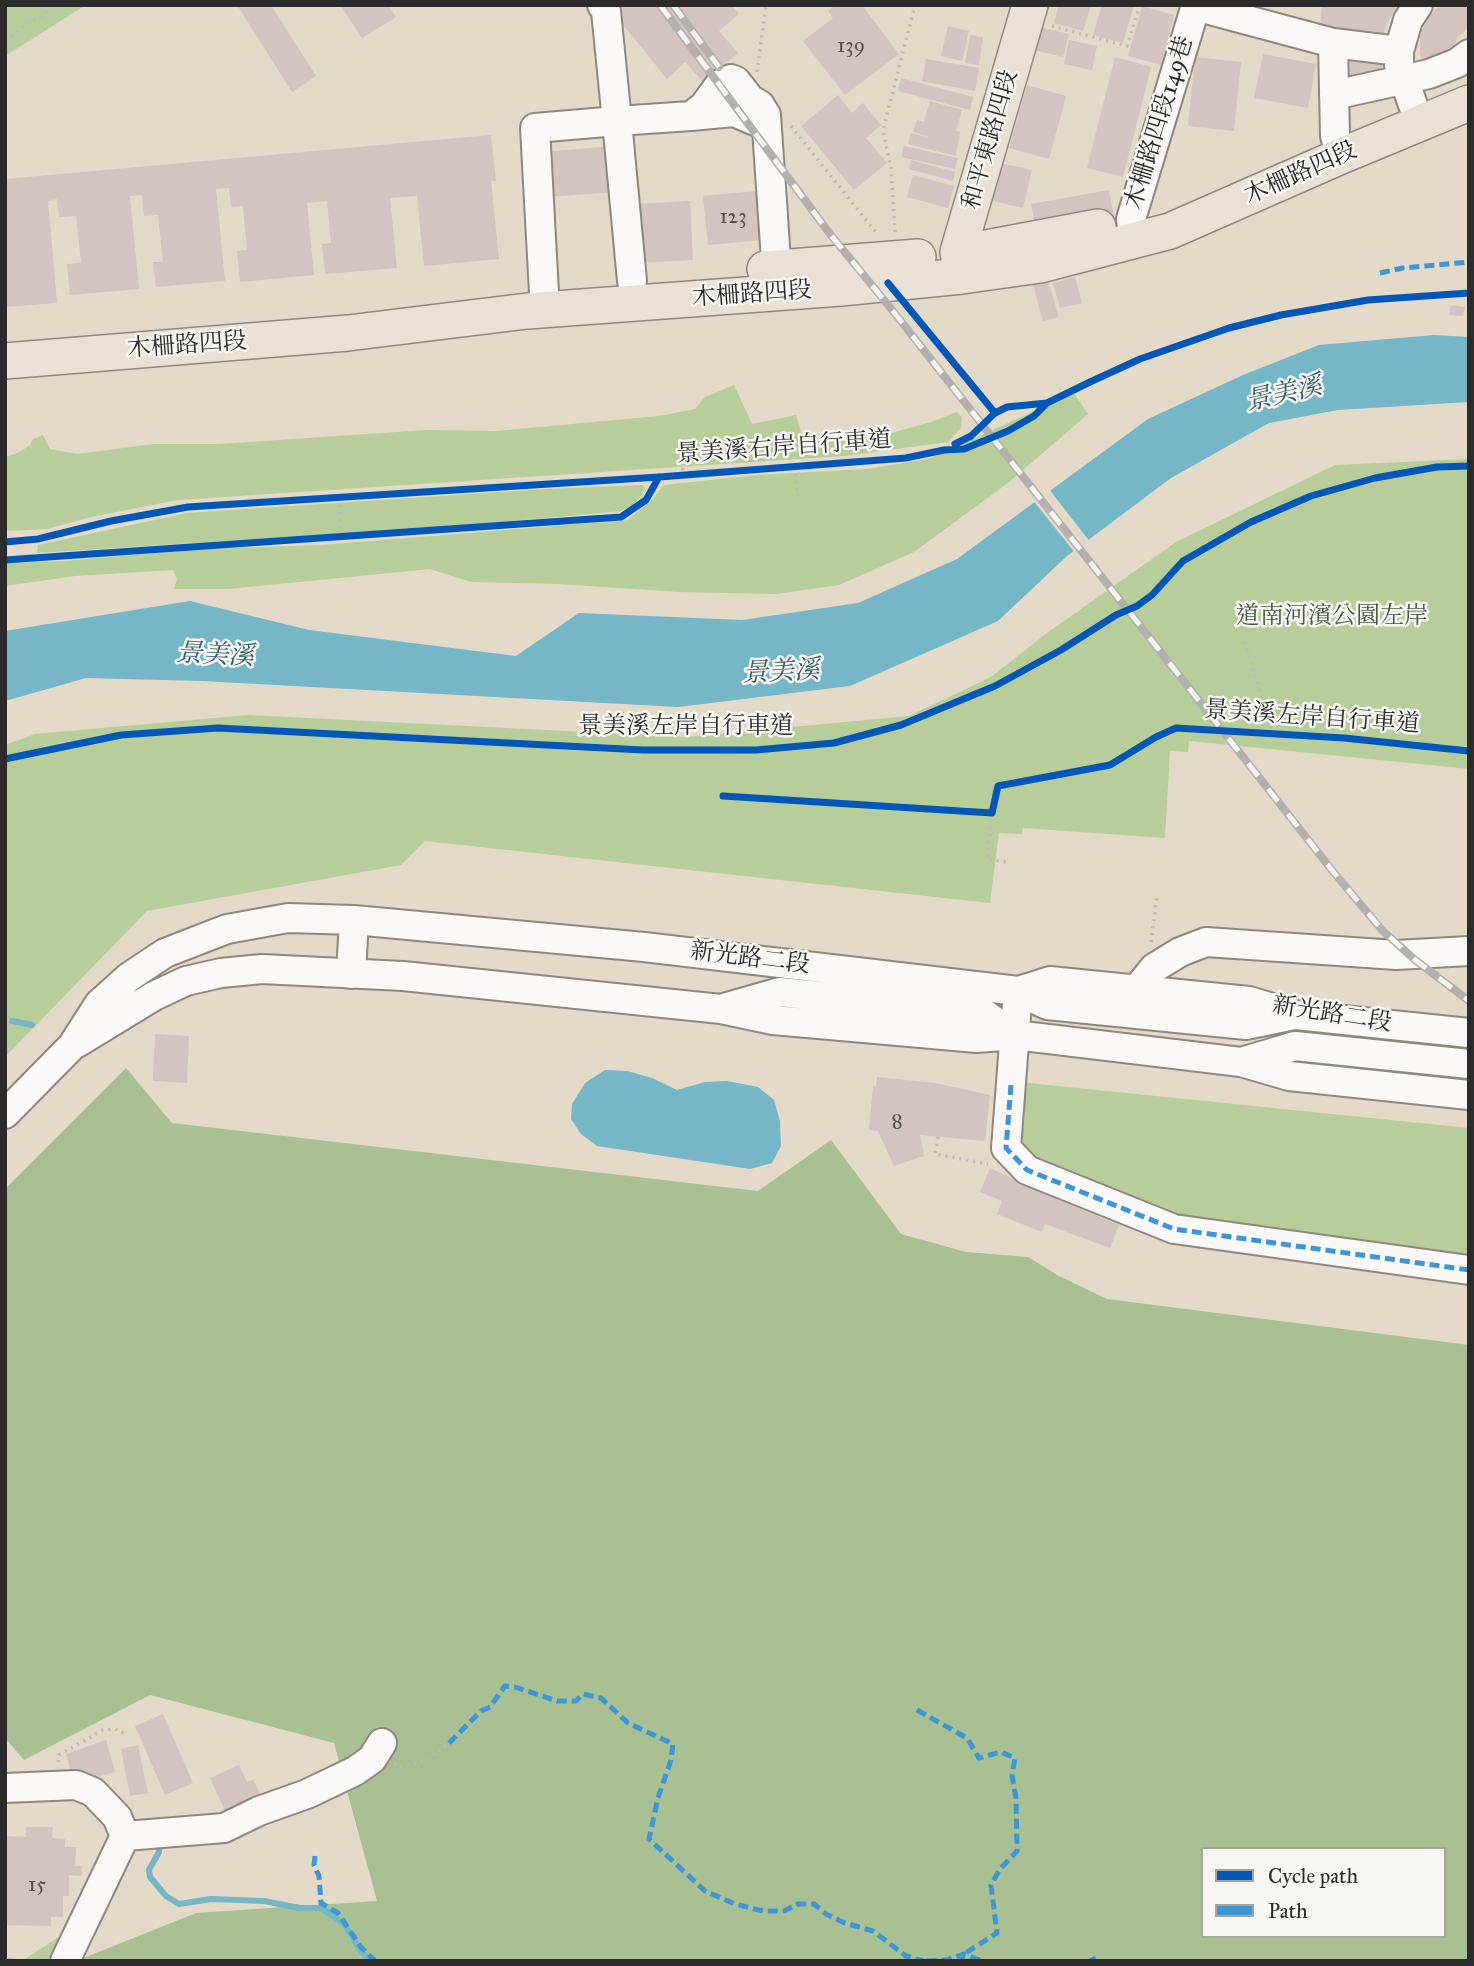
<!DOCTYPE html>
<html>
<head>
<meta charset="utf-8">
<style>
  body { margin:0 }
  #map { position:relative; width:1474px; height:1966px; overflow:hidden; background:#e4dac8; font-family:"IM FELL Great Primer",serif }
  canvas { display:block }
  .frame { position:absolute; inset:0; border:7px solid #2b2b2b; pointer-events:none }
  .legend { position:absolute; left:1201px; top:1847px; width:245px; height:91px; box-sizing:border-box; background:#f6f6f2; border:2px solid #a5a5a2; margin:0; padding:9px 12px; list-style:none; font-size:21px; color:#2b2b2b }
  .legend li { display:flex; align-items:center; gap:14px; height:35px }
  .legend b { width:35px; border:2px solid #a5a5a2 }
</style>
</head>
<body>
<div id="map">
<canvas width="1474" height="1966"></canvas>
<div class="frame"></div>
<ul class="legend">
<li><b style="height:9px;background:#0057b8"></b>Cycle path</li>
<li><b style="height:9px;background:#3c96d7"></b>Path</li>
</ul>
</div>
<script>
const context = document.querySelector('canvas').getContext('2d');
context.lineJoin = 'round';
function fillPath(path, color) {
  context.fillStyle = color;
  context.fill(path, 'evenodd');
}
function poly(rows) {
  const path = new Path2D();
  for (const r of rows) {
    path.moveTo(r[0], r[1]);
    for (let i = 2; i < r.length; i += 2) path.lineTo(r[i], r[i + 1]);
  }
  return path;
}
function trace(path, color, width, dash) {
  context.strokeStyle = color;
  context.lineWidth = width;
  context.lineCap = dash ? 'butt' : 'round';
  context.setLineDash(dash || []);
  context.stroke(path);
}
function write(font, color, halo, rows, align = 'center') {
  context.font = font + ' "IM FELL Great Primer","Noto Serif TC",serif';
  context.lineWidth = 5;
  context.setLineDash([]);
  context.textBaseline = 'middle';
  context.strokeStyle = halo;
  context.fillStyle = color;
  for (const [text, x, y, turn = 0] of rows) {
    context.save();
    context.translate(x, y);
    context.rotate((+turn || 0) * Math.PI / 180);
    context.textAlign = isNaN(turn) ? turn : align;
    if (halo) context.strokeText(text, 0, 0);
    context.fillText(text, 0, 0);
    context.restore();
  }
}
const green = poly([
  [5,5,86,5,5,56],
  [734,385,752,424,796,415,804,441,862,441,931,422,957,412,962,417,961,428,948,442,844,456,178,500,91,517,47,529,5,531,5,457,18,453,30,445,33,439,43,435,50,449,77,454,154,444,219,444,426,430,496,431,659,416,695,409,705,397],
  [1074,393,1088,414,1008,483,914,552,839,585,776,594,678,592,559,584,471,582,430,569,228,589,174,589,177,579,173,570,75,576,5,586,5,563,64,561,205,549,321,545,628,520,650,502,664,485,757,475,866,469,929,459],
  [1469,459,1469,769,1189,741,1188,752,1170,751,1165,838,1023,828,1022,834,999,833,990,903,425,841,401,865,147,911,5,1057,5,745,35,734,248,715,685,737,909,716,991,677,1047,633,1176,542,1335,465],
  [642,485,645,488,642,495,633,505,622,511,458,526,37,553,38,545,187,513,545,489],
  [1019,1082,1469,1128,1469,1262,1188,1220,1026,1154,1012,1135],
  [68,1931,58,1961,5,1961,5,1957,23,1960]
]);
const forest = poly([
  [126,1068,172,1123,758,1191,831,1140,901,1234,966,1252,1028,1257,1059,1276,1107,1299,1469,1345,1469,1961,81,1961,81,1959,196,1913,377,1901,334,1743,150,1695,24,1760,5,1738,5,1189],
  [1203,1849,1444,1849,1444,1936,1203,1936]
]);
const water = poly([
  [1434,335,1469,337,1469,402,1338,410,1269,423,1171,478,1067,556,998,621,850,686,678,707,202,681,86,678,5,701,5,631,190,601,309,630,516,656,579,613,742,620,858,603,957,559,1148,419,1243,375,1319,345],
  [605,1070,627,1071,652,1078,677,1090,705,1082,727,1081,758,1087,774,1100,780,1121,781,1146,772,1163,750,1169,597,1146,581,1134,571,1119,572,1104,585,1083]
]);
const pier = poly([
  [1048,488,1091,543,1076,554,1032,499]
]);
const stream = poly([
  [12,1021,32,1025],
  [160,1841,159,1852,149,1870,150,1877,166,1896,179,1904,211,1899,264,1901,300,1908,321,1908,344,1924,361,1951,371,1961]
]);
const building = poly([
  [237,5,271,5,316,76,292,92],
  [340,5,388,5,396,17,362,38],
  [607,5,731,5,739,14,719,31,738,53,704,83,685,62,667,79],
  [836,5,862,5,899,54,845,95,803,41,833,18,828,11],
  [1059,5,1091,5,1083,31,1054,23],
  [1102,5,1134,5,1123,43,1093,35],
  [1322,5,1397,5,1384,30,1381,47,1381,63,1387,85,1346,100,1320,28],
  [1440,5,1469,5,1469,27,1457,38,1454,51,1423,70,1420,54,1420,36,1428,18],
  [1142,6,1174,15,1161,65,1128,56],
  [948,26,969,31,962,61,941,56],
  [1041,27,1069,34,1063,57,1035,50],
  [970,35,983,37,979,65,965,63],
  [1069,40,1097,46,1092,70,1064,64],
  [1263,54,1316,64,1308,108,1254,98],
  [1115,57,1151,67,1123,177,1087,168],
  [1195,57,1241,62,1234,131,1188,126],
  [926,59,979,68,975,91,922,81],
  [901,78,973,97,970,110,898,91],
  [1027,85,1066,96,1049,159,1009,148],
  [838,95,852,113,863,103,881,125,866,138,887,163,854,190,801,126],
  [930,101,962,110,956,131,960,132,956,156,908,144,911,133,934,139,913,132,917,120,924,122],
  [491,135,496,181,491,181,499,259,424,266,417,196,390,198,397,268,325,274,322,244,331,243,327,201,307,203,314,275,240,282,237,251,247,250,243,206,231,207,229,188,216,189,225,281,156,287,153,262,163,262,158,215,144,216,142,195,130,196,139,289,70,295,67,264,81,263,76,216,59,217,57,199,48,201,57,303,5,307,5,179],
  [614,146,618,192,547,197,543,152],
  [904,146,958,158,955,169,901,157],
  [911,160,955,172,953,181,909,169],
  [996,162,1032,170,1023,208,988,200],
  [913,175,954,186,948,208,907,197],
  [1109,190,1114,216,1036,230,1031,204],
  [757,191,763,240,708,245,703,196],
  [690,201,693,260,639,263,636,204],
  [1075,277,1082,303,1060,308,1053,283],
  [1048,281,1059,317,1043,321,1033,285],
  [1451,305,1465,307,1463,316,1449,315],
  [155,1034,189,1036,187,1083,153,1081],
  [877,1077,935,1083,990,1095,985,1141,920,1135,924,1156,894,1166,878,1131,869,1130,873,1086,876,1087],
  [990,1168,1012,1178,1015,1173,1059,1191,1056,1199,1119,1225,1110,1248,1045,1224,1042,1232,997,1214,1002,1201,980,1192],
  [163,1714,193,1783,165,1795,135,1726],
  [106,1740,115,1772,74,1783,66,1754],
  [138,1745,148,1793,130,1796,121,1749],
  [239,1765,247,1782,253,1779,262,1799,227,1815,210,1778],
  [26,1827,53,1827,52,1838,65,1839,65,1847,76,1847,75,1866,82,1866,81,1876,69,1875,69,1896,63,1896,63,1917,51,1917,51,1926,5,1925,5,1836,26,1837]
]);
const path = poly([
  [1052,26,1127,46,1140,5],
  [5,40,32,21,42,17,46,13,47,5],
  [757,72,766,5],
  [791,126,878,235],
  [895,232,891,169,883,130,915,5],
  [682,440,683,475],
  [795,467,798,496],
  [339,498,340,538],
  [1245,642,1272,734],
  [992,813,987,859,1006,862],
  [1151,942,1157,896],
  [938,1137,935,1154,988,1164],
  [58,1762,59,1755,103,1730,115,1729,124,1733],
  [394,1764,401,1767,429,1758,449,1743]
]);
const minor = poly([
  [1195,6,1333,43,1335,136,1341,156],
  [1333,43,1399,51],
  [1334,95,1429,74,1457,63,1469,54],
  [1413,105,1399,65,1399,51,1408,20,1418,5],
  [766,115,778,289],
  [1134,241,1131,219,1196,5],
  [632,281,617,121,691,116,734,112,755,121,762,119,766,115,760,105,750,99,736,81,731,79,720,84,704,106,691,116],
  [545,311,535,128,617,121,606,11,602,5],
  [351,974,354,920],
  [1136,990,1154,968,1180,952,1206,942,1396,955,1469,951],
  [1018,991,1006,1148,1027,1170,1174,1229,1469,1270],
  [1018,991,1047,1005,1246,1025,1294,1015],
  [724,1008,780,992,983,1013,1015,1035],
  [77,1043,154,996,186,981,221,973,262,969,403,976,721,1009,773,1020,977,1038,1015,1035,1241,1062,1289,1076,1469,1095],
  [1241,1062,1295,1046,1469,1064],
  [5,1114,72,1046,99,1004,129,977,165,953,227,929,288,918,354,920,644,947,1018,991,1050,981,1249,1001,1296,1015,1469,1033],
  [5,1788,76,1785,93,1792,117,1817,125,1836],
  [65,1961,125,1836,224,1828,259,1811,307,1794,355,1771,372,1759,382,1743]
]);
const major = poly([
  [981,249,1098,227],
  [765,269,918,257],
  [962,276,958,252,1030,5],
  [5,361,348,333,527,311,841,288,962,276,1040,265,1170,231,1341,156,1469,103]
]);
const rail = poly([
  [660,5,830,234,893,311,1335,874,1382,930,1414,959,1469,1001],
  [673,5,719,67]
]);
const quiet = poly([
  [1380,273,1403,268,1469,262],
  [1011,1085,1006,1148,1027,1170,1174,1229,1469,1270],
  [917,1710,967,1738,979,1758,1001,1752,1015,1758,1012,1776,1016,1798,1017,1851,1000,1869,991,1885,997,1933,964,1954,961,1961],
  [449,1743,481,1711,490,1707,505,1686,515,1687,557,1701,576,1701,583,1694,601,1698,628,1723,673,1744,671,1760,658,1798,649,1839,705,1891,735,1904,763,1911,784,1911,798,1904,814,1904,826,1914,845,1923,873,1931,906,1956,923,1961],
  [315,1856,314,1865,319,1876,321,1903,338,1913,360,1946,375,1961],
  [927,1961,946,1960,964,1954,982,1961],
  [1090,1961,1096,1958]
]);
const cycleway = poly([
  [888,283,995,413],
  [955,444,971,436,995,413,1007,407,1047,403],
  [5,542,38,539,111,521,188,507,659,477,906,458,944,450,964,449,1008,431,1034,416,1047,403,1090,382,1140,359,1229,328,1281,315,1368,300,1469,293],
  [5,560,621,517,646,500,659,477],
  [5,759,121,735,218,728,643,750,756,750,834,743,901,725,995,686,1061,650,1116,615,1137,606,1152,595,1183,561,1251,522,1311,496,1375,478,1437,467,1469,466],
  [723,796,992,813,998,786,1110,765,1156,737,1176,728,1344,738,1469,751]
]);
const numberNames = [
  ["139",851,47],
  ["123",733,218],
  ["8",897,1123],
  ["15",37,1886]
];
const streetNames = [
  ["木柵路四段149巷",1160,123,-73],
  ["和平東路四段",991,140,-74],
  ["木柵路四段",1301,174,-24],
  ["木柵路四段",752,295,-4],
  ["木柵路四段",187,346,-4],
  ["景美溪右岸自行車道",784,448,-4],
  ["景美溪左岸自行車道",1312,718,4],
  ["景美溪左岸自行車道",686,727],
  ["新光路二段",750,959,7],
  ["新光路二段",1332,1015,9]
];
const parkNames = [
  ["道南河濱公園左岸",1332,617]
];
const waterNames = [
  ["景美溪",1284,395,-13],
  ["景美溪",215,656,3],
  ["景美溪",781,673,-3]
];
fillPath(green, '#b7ce9a');
fillPath(forest, '#a8c092');
fillPath(water, '#75b6c7');
fillPath(pier, '#e4dac8');
trace(stream, '#75b6c7', 6);
fillPath(building, '#d3c3c1');
trace(minor, '#8d887f', 32);
trace(major, '#8d887f', 38);
trace(path, '#bcbbb7', 3.5, [2, 5]);
trace(minor, '#fbf9f7', 28);
trace(major, '#e8e1d4', 35);
trace(rail, '#b3b1ae', 8);
trace(rail, '#f6f6f2', 5, [16]);
trace(quiet, '#3c96d7', 5, [10, 5]);
trace(cycleway, '#0057b8', 7);
write('21px', '#555150', null, numberNames);
write('24px', '#2b2b2b', '#f6f6f2', streetNames);
write('24px', '#4a5941', '#f6f6f2', parkNames);
write('italic 26px', '#365d69', '#f6f6f2', waterNames);
</script>
</body>
</html>
